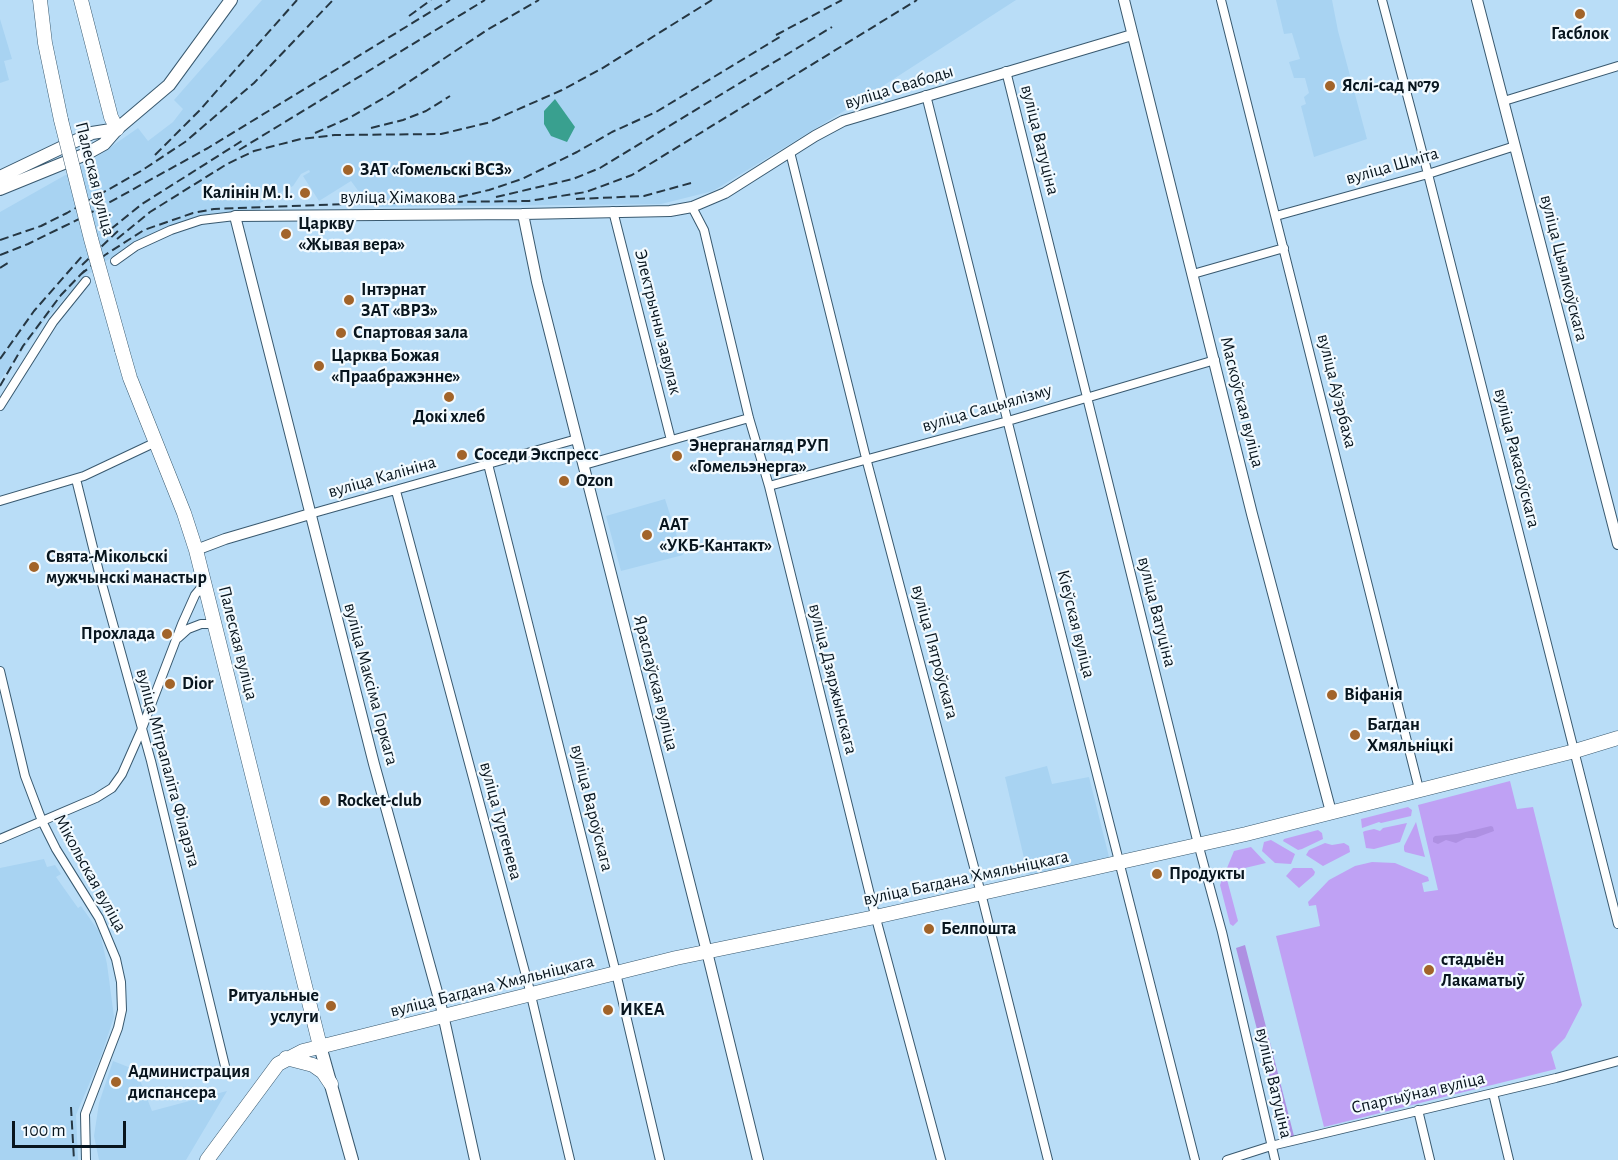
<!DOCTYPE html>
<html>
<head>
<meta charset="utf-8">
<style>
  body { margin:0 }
  #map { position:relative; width:1618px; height:1160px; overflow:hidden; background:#b9ddf7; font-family:"Alegreya Sans",sans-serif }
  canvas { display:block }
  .scale { position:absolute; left:12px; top:1121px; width:114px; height:27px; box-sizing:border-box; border:3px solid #08151e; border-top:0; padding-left:8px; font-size:18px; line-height:21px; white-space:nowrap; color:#08151e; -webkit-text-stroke:4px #f2faff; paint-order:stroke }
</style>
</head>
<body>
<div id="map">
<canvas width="1618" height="1160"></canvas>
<div class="scale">100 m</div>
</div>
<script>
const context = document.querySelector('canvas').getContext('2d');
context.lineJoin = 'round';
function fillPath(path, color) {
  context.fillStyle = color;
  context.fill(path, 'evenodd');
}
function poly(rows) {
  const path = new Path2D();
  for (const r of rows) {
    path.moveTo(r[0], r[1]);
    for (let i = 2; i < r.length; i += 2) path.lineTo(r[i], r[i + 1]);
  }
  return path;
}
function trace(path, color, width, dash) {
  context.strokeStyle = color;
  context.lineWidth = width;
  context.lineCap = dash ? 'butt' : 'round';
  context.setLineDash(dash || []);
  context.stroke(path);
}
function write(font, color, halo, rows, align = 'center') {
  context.font = font + ' "Alegreya Sans",sans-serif';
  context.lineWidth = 4.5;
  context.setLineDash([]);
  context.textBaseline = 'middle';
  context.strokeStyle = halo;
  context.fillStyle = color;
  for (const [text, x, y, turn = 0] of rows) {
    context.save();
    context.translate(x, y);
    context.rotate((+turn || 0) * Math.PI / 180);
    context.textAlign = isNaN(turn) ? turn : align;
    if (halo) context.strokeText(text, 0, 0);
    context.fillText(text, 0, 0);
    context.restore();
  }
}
const built = poly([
  [262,0,1016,0,844,111,713,191,661,204,376,207,370,198,365,200,351,181,319,201,303,176,310,172,309,170,301,174,293,186,260,203,260,211,216,213,192,218,130,244,83,278,45,320,0,380,0,212,92,160,138,128,148,141,173,122,183,109,174,100],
  [1276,0,1332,0,1338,31,1367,139,1314,157,1301,106,1306,104,1304,97,1309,93,1305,78,1294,78,1289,62,1300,59,1292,33,1284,34],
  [0,19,12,59,4,61,9,80,0,83],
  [665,499,683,555,621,571,606,516],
  [1047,766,1052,784,1089,777,1109,857,1028,875,1005,777],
  [44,859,47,867,55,865,61,874,56,877,78,908,81,906,100,933,107,964,114,1017,101,1056,76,1115,78,1160,0,1160,0,868],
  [113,1061,136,1070,152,1111,227,1091,186,1160,99,1160,94,1136,99,1103]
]);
const green = poly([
  [1510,781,1517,809,1533,807,1582,1005,1565,1038,1551,1052,1556,1069,1324,1127,1276,936,1320,926,1316,905,1309,906,1308,902,1329,880,1355,866,1372,862,1395,863,1428,877,1429,881,1422,883,1424,892,1438,890,1418,805],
  [1408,807,1412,810,1411,816,1381,823,1379,822,1362,828,1361,819],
  [1416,822,1425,857,1405,852,1404,850,1404,846],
  [1407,823,1400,842,1374,849,1366,848,1363,832,1365,831,1374,829,1380,831,1383,828],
  [1318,830,1322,833,1323,839,1302,849,1298,850,1283,841,1284,839],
  [1271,840,1295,854,1291,864,1275,863,1262,851,1264,842],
  [1325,843,1332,845,1344,843,1349,846,1350,852,1323,866,1306,855,1309,850],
  [1251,847,1266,863,1228,872,1227,868,1234,851],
  [1293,868,1312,868,1315,872,1314,875,1299,888,1286,876],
  [1225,872,1238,921,1233,926,1230,924,1220,885]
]);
const forest = poly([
  [1491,826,1493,827,1494,831,1475,838,1466,838,1456,843,1446,840,1438,844,1433,842,1433,838,1435,836,1457,834],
  [1245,945,1294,1136,1285,1138,1236,948]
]);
const water = poly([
  [555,99,575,127,567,142,551,136,544,124,544,111]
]);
const minor = poly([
  [1221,0,1419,789],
  [1382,0,1428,174,1618,924],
  [1006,71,1196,836,1222,932,1275,1160],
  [926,95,1034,527,1195,1160],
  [1504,101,1618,66],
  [790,152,866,458,983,901,1048,1160],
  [692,207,704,230,749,418,769,486,874,911,941,1160],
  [613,211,671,440],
  [1276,216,1428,174,1515,146],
  [115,261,136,246,171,230,201,220,235,216],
  [1193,274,1284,248],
  [0,406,53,322,86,281],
  [488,464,616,973,660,1160],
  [584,465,749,418],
  [76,479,102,584,151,761,225,1066],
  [769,486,1008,421,1215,360],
  [396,491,529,987,570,1160],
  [0,501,84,476,154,443],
  [310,514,577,439],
  [178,638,188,629,201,624,215,624],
  [0,671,25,776,42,821,56,849,99,918,116,959,121,982,122,1010,118,1028,85,1114,86,1160],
  [0,839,96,798,112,788,122,774,141,731,182,624,195,595,205,583],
  [1493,1093,1509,1160],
  [1418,1110,1430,1160],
  [1227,1160,1271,1146,1556,1078,1618,1061]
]);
const tertiary = poly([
  [1124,0,1252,514,1331,812],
  [1477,0,1618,544],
  [523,214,537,282,709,960,758,1160],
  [196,550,225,539,310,514],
  [475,1160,442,1010,374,764,235,216,523,214,670,211,692,207,725,193,815,136,843,121,1132,35]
]);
const secondary = poly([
  [0,177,92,133,117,129],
  [0,189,86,154,104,144,117,129,169,85,231,0],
  [320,1046,352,1160]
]);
const primary = poly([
  [40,0,45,43,61,120],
  [81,0,111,117,117,129],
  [122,350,130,378,184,513,196,550,320,1046],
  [286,1058,313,1065,323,1072,331,1084],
  [207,1160,278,1064,303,1051,676,958,875,917,1246,834,1575,751,1618,738]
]);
const rail = poly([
  [409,16,431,0],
  [776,35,842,0],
  [371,128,403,120,426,111,450,96],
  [315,133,351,117,389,95,487,30,539,0],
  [239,150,485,0],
  [155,155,199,111,297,0],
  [459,197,489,190,522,179,577,152,612,132,656,112,783,35],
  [496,197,573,179,600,168,832,27],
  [576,199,644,196,691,183],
  [111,229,142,204,245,139],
  [117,239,150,212,227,164,254,151,301,139,335,135,441,134,487,123,562,90,601,69,712,0],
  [0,240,41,226,67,213,141,171,185,142,254,83,333,0],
  [0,255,28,244,81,218,208,148,450,0],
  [82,265,121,228],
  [0,268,11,261],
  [80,275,105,255,144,230,193,213,214,209,373,203,529,201,586,192,632,175,917,0],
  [0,359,34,311,84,254],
  [0,386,23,346,61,295,87,268],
  [71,1107,74,1160]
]);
const primaryBridge = poly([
  [61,120,91,239,122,350]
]);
const markers = [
  [1580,14,6,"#a2642a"],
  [1330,86,6,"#a2642a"],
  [348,170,6,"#a2642a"],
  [305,193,6,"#a2642a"],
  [286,234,6,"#a2642a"],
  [349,300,6,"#a2642a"],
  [341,333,6,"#a2642a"],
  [319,366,6,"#a2642a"],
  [449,397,6,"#a2642a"],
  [462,455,6,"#a2642a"],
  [677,456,6,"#a2642a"],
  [564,481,6,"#a2642a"],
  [647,535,6,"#a2642a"],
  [34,567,6,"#a2642a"],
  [167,634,6,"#a2642a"],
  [170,684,6,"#a2642a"],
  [1332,695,6,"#a2642a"],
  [1355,735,6,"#a2642a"],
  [325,801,6,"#a2642a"],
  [1157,874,6,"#a2642a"],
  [929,929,6,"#a2642a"],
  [1429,970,6,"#a2642a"],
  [331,1006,6,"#a2642a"],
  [608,1010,6,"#a2642a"],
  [116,1082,6,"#a2642a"]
];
const poiNames = [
  ["Гасблок",1580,34,"center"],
  ["Яслі-сад №79",1342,86],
  ["ЗАТ «Гомельскі ВСЗ»",360,170],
  ["Калінін М. І.",293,193,"right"],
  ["Царкву",298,224],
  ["«Жывая вера»",298,245],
  ["Інтэрнат",361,290],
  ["ЗАТ «ВРЗ»",361,311],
  ["Спартовая зала",353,333],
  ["Царква Божая",331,356],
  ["«Праабражэнне»",331,377],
  ["Докі хлеб",449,417,"center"],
  ["Энерганагляд РУП",689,446],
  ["«Гомельэнерга»",689,467],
  ["Соседи Экспресс",474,455],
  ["Ozon",576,481],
  ["ААТ",659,525],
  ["«УКБ-Кантакт»",659,546],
  ["Свята-Мікольскі",46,557],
  ["мужчынскі манастыр",46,578],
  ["Прохлада",155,634,"right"],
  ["Dior",182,684],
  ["Віфанія",1344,695],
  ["Багдан",1367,725],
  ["Хмяльніцкі",1367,746],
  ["Rocket-club",337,801],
  ["Продукты",1169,874],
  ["Белпошта",941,929],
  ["стадыён",1441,960],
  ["Лакаматыў",1441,981],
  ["Ритуальные",319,996,"right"],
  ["услуги",319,1017,"right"],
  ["ИКЕА",620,1010],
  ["Администрация",128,1072],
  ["диспансера",128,1093]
];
const streetNames = [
  ["вуліца Свабоды",899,87,-17],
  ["вуліца Ватуціна",1040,140,76],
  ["вуліца Шміта",1392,166,-16],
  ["Палеская вуліца",95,179,76],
  ["вуліца Хімакова",398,198],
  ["вуліца Цыялкоўскага",1564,268,76],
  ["Электрычны завулак",658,322,76],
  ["вуліца Аўэрбаха",1337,391,76],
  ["Маскоўская вуліца",1242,402,76],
  ["вуліца Сацыялізму",987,408,-16],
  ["вуліца Ракасоўскага",1517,458,76],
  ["вуліца Калініна",382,477,-16],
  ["вуліца Ватуціна",1157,612,76],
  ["Кіеўская вуліца",1076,624,76],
  ["Палеская вуліца",238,643,76],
  ["вуліца Пятроўскага",935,652,75],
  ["вуліца Дзяржынскага",833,679,76],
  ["Яраслаўская вуліца",656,683,76],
  ["вуліца Максіма Горкага",371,684,75],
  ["вуліца Мітрапаліта Філарэта",168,768,75],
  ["вуліца Вароўскага",592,808,76],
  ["вуліца Тургенева",501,821,75],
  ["Мікольская вуліца",90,873,61],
  ["вуліца Багдана Хмяльніцкага",966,878,-12],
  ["вуліца Багдана Хмяльніцкага",492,986,-14],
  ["вуліца Ватуціна",1274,1083,77],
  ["Спартыўная вуліца",1418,1093,-13]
];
fillPath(built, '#a8d3f2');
fillPath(green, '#bfa1f4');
fillPath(forest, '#ae90e2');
fillPath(water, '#39a08f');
trace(minor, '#39596f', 10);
trace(tertiary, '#39596f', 12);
trace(secondary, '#39596f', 14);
trace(primary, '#39596f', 15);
trace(minor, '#fff', 8);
trace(tertiary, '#fff', 10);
trace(secondary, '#fff', 12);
trace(primary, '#fff', 14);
trace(rail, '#263743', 2, [9, 4.5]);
trace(primaryBridge, '#39596f', 15, []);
trace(primaryBridge, '#fff', 14);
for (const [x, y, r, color] of markers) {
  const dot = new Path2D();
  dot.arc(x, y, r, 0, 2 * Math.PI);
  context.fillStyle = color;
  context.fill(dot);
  trace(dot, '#f2faff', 2);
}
write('bold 18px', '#08151e', '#f2faff', poiNames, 'left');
write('18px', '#08151e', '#f2faff', streetNames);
</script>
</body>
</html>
